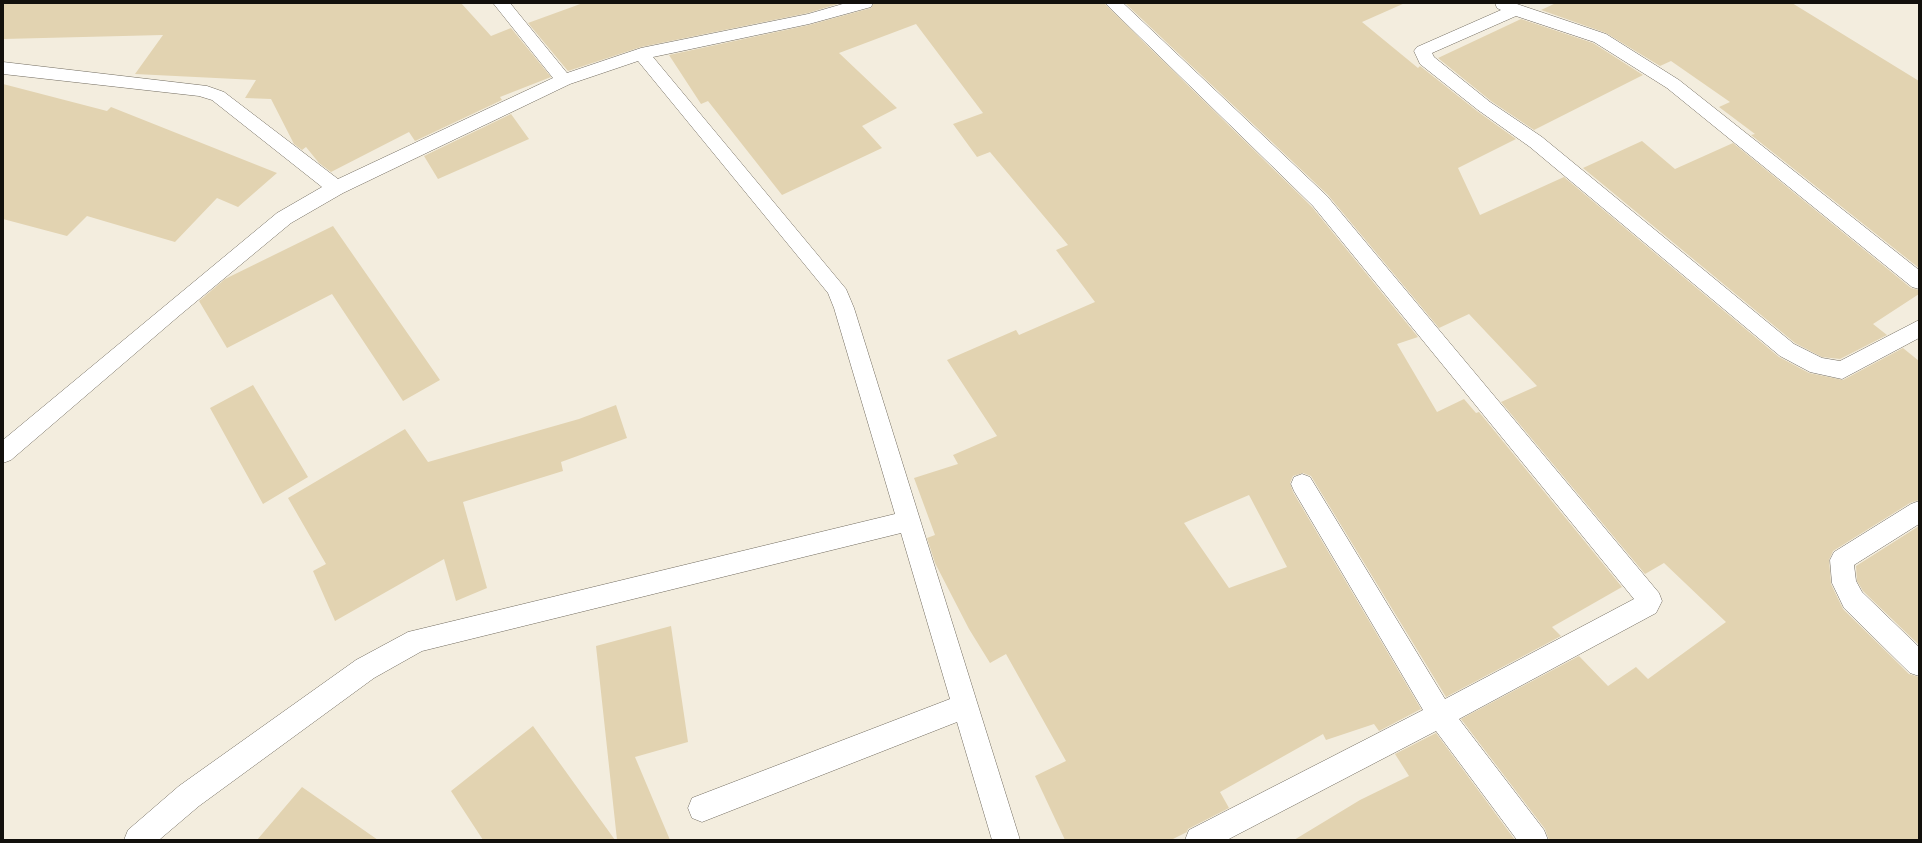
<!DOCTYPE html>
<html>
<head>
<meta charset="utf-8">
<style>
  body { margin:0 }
  #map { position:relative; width:1922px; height:843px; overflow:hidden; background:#f3edde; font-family:Rubik,sans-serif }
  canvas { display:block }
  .frame { position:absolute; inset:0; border:4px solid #12100c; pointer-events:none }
</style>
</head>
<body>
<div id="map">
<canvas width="1922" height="843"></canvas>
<div class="frame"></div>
</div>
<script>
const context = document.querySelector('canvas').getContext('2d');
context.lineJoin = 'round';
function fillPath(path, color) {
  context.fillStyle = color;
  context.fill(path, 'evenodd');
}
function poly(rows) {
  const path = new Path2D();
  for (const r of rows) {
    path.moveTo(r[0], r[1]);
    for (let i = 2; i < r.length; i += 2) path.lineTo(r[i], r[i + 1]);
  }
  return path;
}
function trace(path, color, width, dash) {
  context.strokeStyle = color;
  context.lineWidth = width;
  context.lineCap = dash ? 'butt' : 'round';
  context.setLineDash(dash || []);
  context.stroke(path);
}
const building = poly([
  [3,3,461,3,491,36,511,28,551,77,500,97,502,100,415,141,409,132,331,172,319,163,306,147,302,150,294,144,271,99,245,98,256,80,135,74,163,35,3,39],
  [583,3,841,3,808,13,641,47,568,71,528,23],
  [874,3,1104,3,1312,207,1418,337,1397,344,1437,412,1464,399,1476,413,1479,412,1622,587,1552,627,1561,636,1446,697,1311,476,1303,473,1293,476,1290,483,1293,492,1421,709,1379,731,1374,724,1326,740,1323,734,1220,792,1229,808,1188,829,1187,832,1171,840,1065,840,1035,776,1066,761,1006,654,990,663,969,629,935,563,927,538,935,535,914,478,958,464,953,455,997,436,947,360,1016,330,1019,335,1095,302,1056,250,1068,245,990,152,977,157,953,124,983,113,916,24,839,53,897,108,862,126,882,148,782,195,708,101,701,104,669,55,809,25,871,8],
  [1249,495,1287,567,1229,588,1184,523],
  [1125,3,1405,3,1362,22,1418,68,1420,66,1477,111,1516,139,1458,168,1480,215,1564,177,1779,357,1809,373,1843,380,1903,348,1919,361,1919,500,1910,503,1833,551,1829,560,1831,584,1843,609,1909,674,1919,677,1919,840,1549,840,1545,829,1461,719,1579,656,1608,686,1636,667,1648,679,1726,622,1664,563,1645,574,1501,402,1537,386,1469,314,1439,328,1328,195],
  [1556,3,1792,3,1919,81,1919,268,1751,135,1755,134,1719,107,1730,102,1671,61,1660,66,1606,33,1541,10],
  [1521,19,1593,43,1643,75,1534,130,1491,101,1438,58],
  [3,84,107,111,111,107,277,173,238,207,217,198,175,242,87,216,67,236,3,219],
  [511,114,529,139,438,179,424,156],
  [1642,141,1675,169,1733,143,1911,288,1919,290,1919,294,1873,324,1887,335,1840,359,1822,357,1795,343,1583,168],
  [333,226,440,380,403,401,332,294,227,348,199,301,225,279],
  [253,385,308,477,263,504,210,408],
  [616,405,627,438,561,462,563,471,463,502,487,588,456,601,444,559,335,621,313,571,326,564,288,498,405,429,428,462,579,419],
  [1919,526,1919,645,1863,591,1857,581,1856,566],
  [671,626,688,742,635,757,670,840,617,840,596,646],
  [533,726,615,840,483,840,451,791],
  [1436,733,1515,840,1294,840,1360,800,1409,776,1395,754],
  [302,787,378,840,257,840]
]);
const minor = poly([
  [493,3,510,3,567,73,641,48,808,14,846,3,873,3,871,7,809,24,653,57,846,289,854,308,1020,840,992,840,957,722,702,822,692,818,688,808,692,798,950,699,901,533,422,651,374,678,199,806,159,840,124,840,128,830,179,786,356,660,408,632,895,514,834,308,828,293,638,61,570,84,343,193,291,223,180,315,11,460,3,463,3,440,277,213,322,187,212,100,199,96,3,74,3,62,207,86,224,92,338,179,553,78,493,3],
  [1105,3,1123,3,1327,196,1659,593,1662,601,1656,613,1459,719,1544,830,1548,840,1517,840,1436,731,1227,840,1185,840,1189,830,1423,710,1294,491,1291,484,1294,477,1302,474,1310,477,1445,699,1634,599,1313,206,1105,3],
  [1495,3,1514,3,1606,34,1679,80,1919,270,1919,289,1912,287,1667,88,1594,42,1516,16,1432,53,1434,57,1490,102,1542,137,1794,344,1822,358,1840,361,1919,320,1919,338,1842,379,1810,372,1780,356,1530,147,1478,110,1420,64,1414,51,1417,47,1501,10,1497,8,1495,3],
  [1919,501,1919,524,1854,565,1856,581,1862,592,1919,647,1919,676,1910,673,1844,608,1832,583,1830,560,1834,552,1911,504,1919,501]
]);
fillPath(building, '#e2d3b1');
trace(minor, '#716b5f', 1);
fillPath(minor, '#fff');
</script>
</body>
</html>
